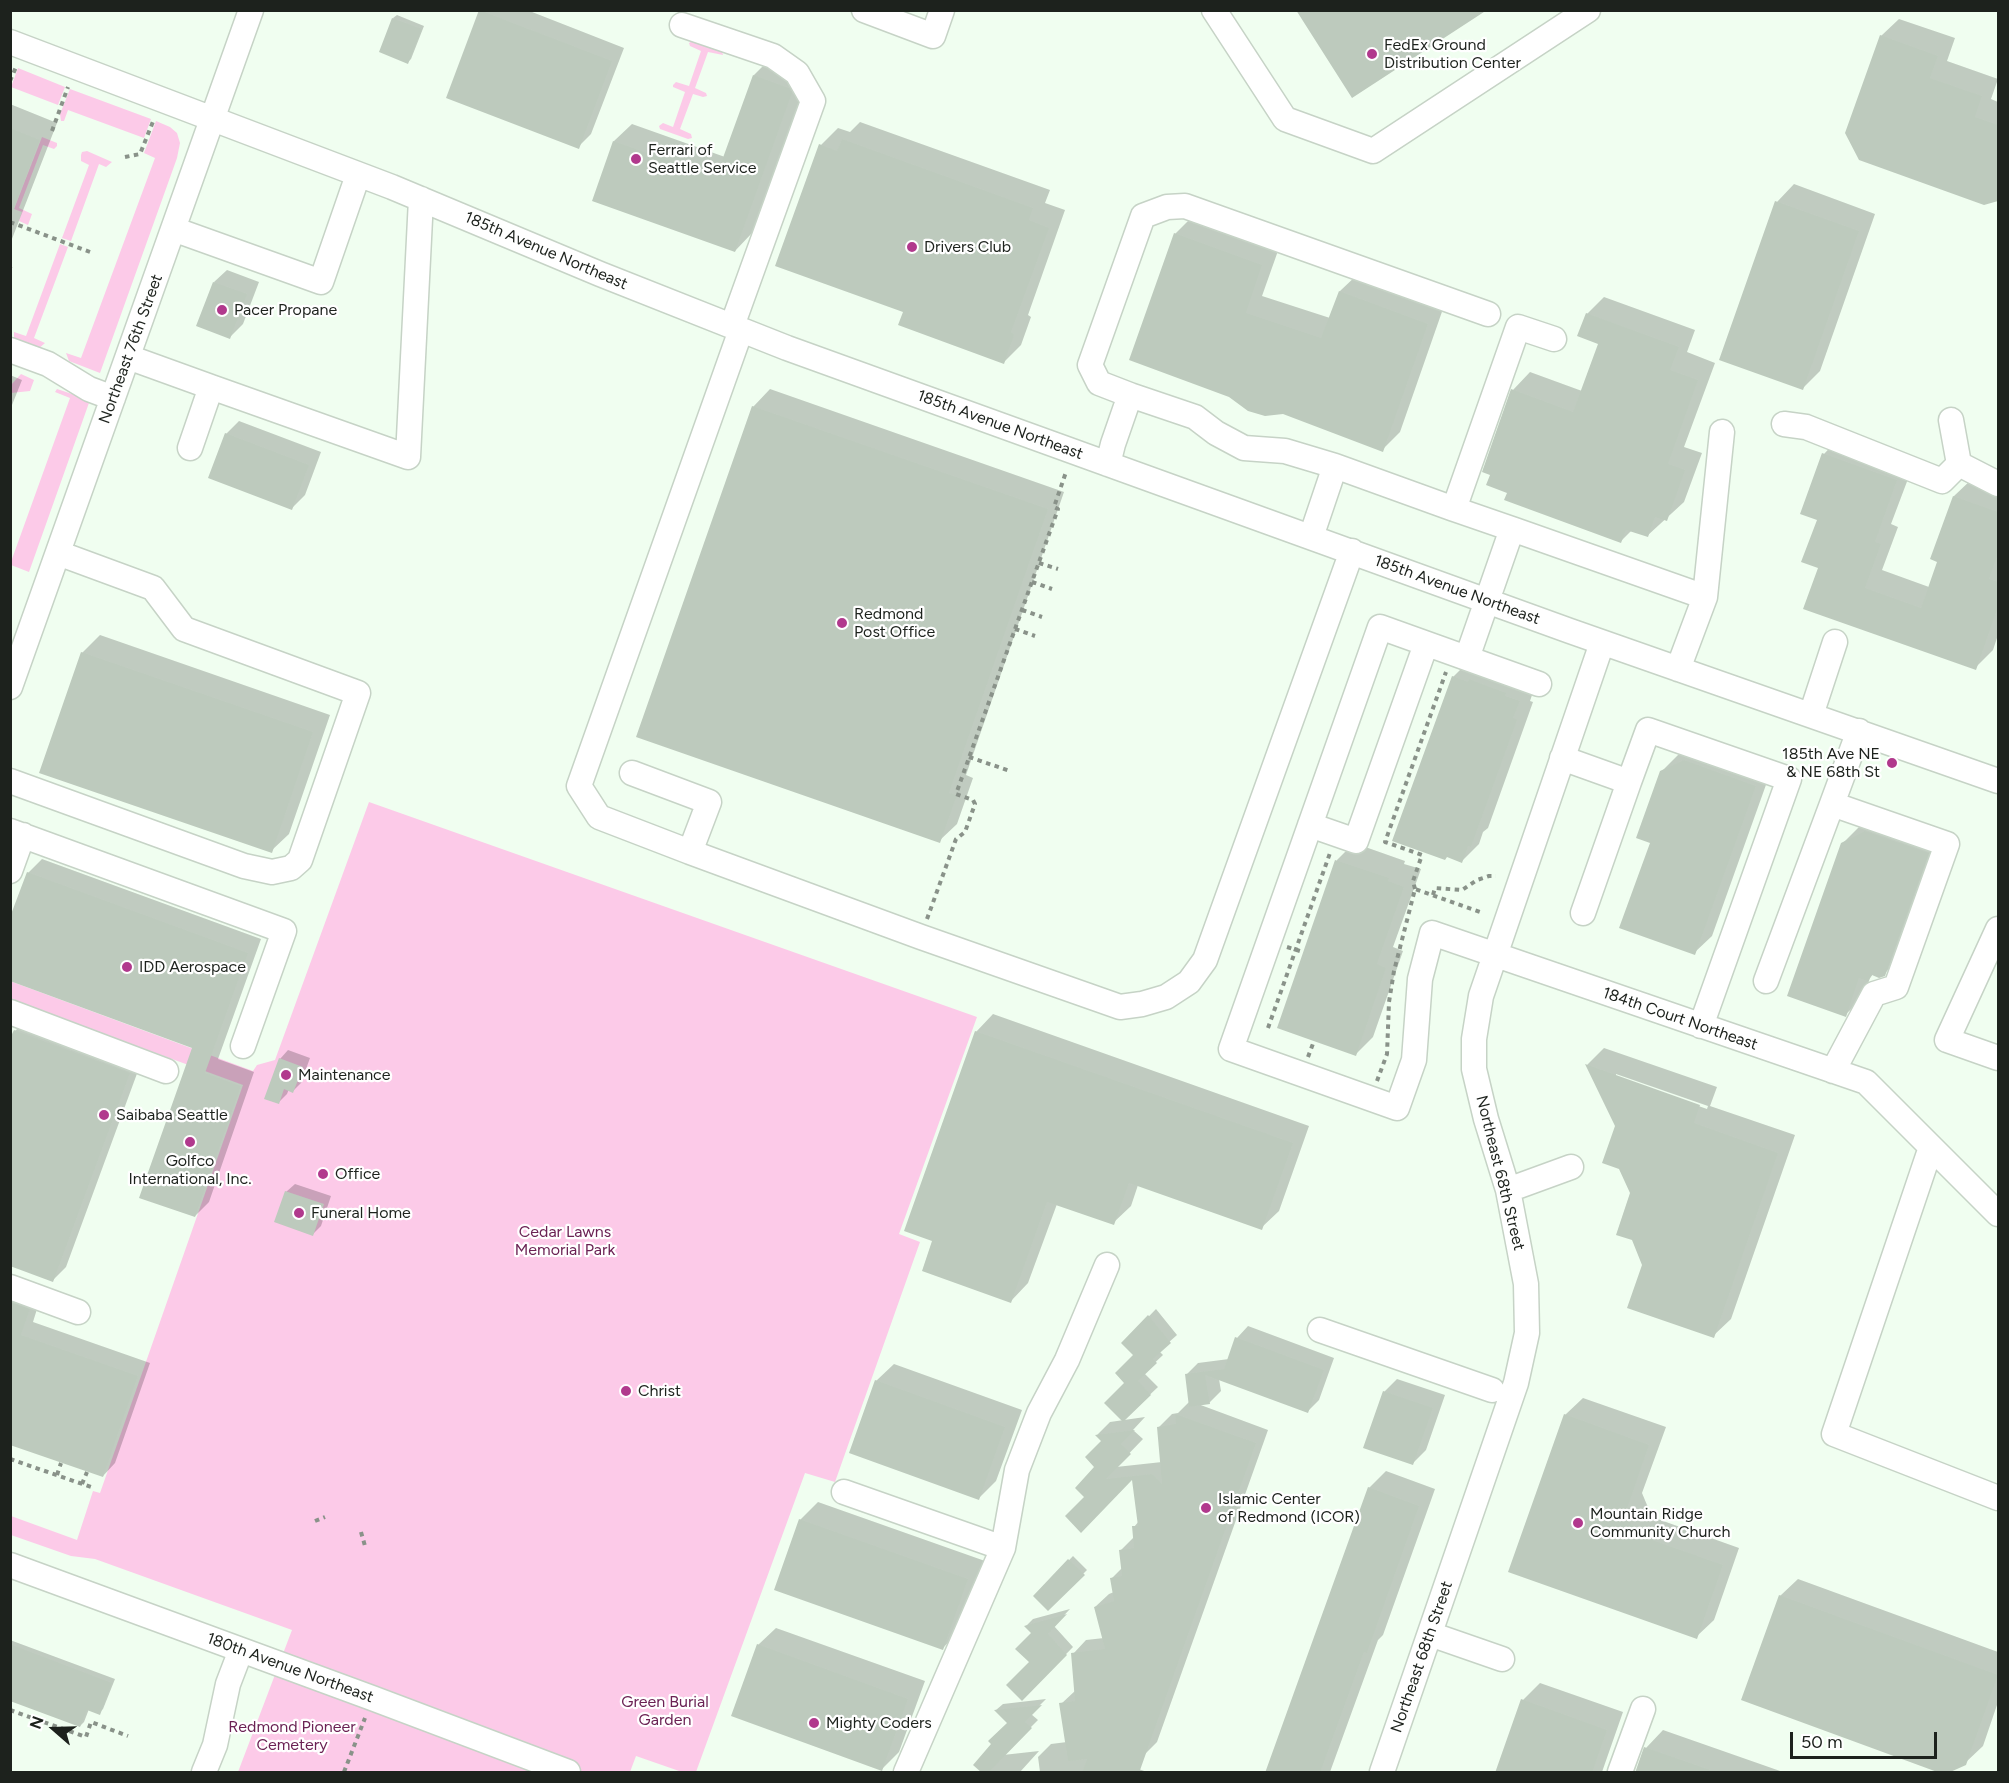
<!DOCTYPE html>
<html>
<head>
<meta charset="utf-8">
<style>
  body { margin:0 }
  #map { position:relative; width:2009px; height:1783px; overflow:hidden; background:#f0fef0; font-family:Figtree,sans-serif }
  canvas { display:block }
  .frame { position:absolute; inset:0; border:12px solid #1d221d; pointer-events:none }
  .north { position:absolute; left:24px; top:1699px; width:60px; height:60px; -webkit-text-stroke:4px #fff; paint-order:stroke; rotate:290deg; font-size:16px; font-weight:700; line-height:24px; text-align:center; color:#1d221d }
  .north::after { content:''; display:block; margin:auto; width:21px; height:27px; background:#1d221d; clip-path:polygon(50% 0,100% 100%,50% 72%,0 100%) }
  .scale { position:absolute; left:1790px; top:1732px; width:147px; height:27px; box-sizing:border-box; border:3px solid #1d221d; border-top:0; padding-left:8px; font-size:18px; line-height:21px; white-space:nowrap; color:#1d221d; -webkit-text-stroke:4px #fff; paint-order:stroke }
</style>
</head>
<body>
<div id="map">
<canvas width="2009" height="1783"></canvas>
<div class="frame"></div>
<div class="north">N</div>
<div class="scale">50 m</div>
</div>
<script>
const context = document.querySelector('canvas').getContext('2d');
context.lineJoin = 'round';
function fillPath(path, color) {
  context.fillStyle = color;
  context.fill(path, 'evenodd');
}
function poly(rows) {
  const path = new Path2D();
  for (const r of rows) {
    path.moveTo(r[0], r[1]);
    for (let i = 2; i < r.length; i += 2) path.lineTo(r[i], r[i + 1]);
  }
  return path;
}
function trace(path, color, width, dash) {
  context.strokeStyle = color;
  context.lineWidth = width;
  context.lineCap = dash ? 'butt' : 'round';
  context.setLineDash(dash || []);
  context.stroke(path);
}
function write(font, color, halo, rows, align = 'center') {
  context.font = font + ' Figtree,sans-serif';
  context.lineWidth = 4.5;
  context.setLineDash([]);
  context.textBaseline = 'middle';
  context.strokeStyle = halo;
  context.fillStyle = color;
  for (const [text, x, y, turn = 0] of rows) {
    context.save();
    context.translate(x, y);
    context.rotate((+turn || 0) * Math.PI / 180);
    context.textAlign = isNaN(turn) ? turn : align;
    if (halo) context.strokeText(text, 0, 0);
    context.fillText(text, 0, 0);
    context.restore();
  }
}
const green = poly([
  [692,41,722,51,723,55,708,52,695,88,706,93,707,96,703,97,693,94,680,129,691,134,692,138,688,139,660,129,659,126,663,123,673,127,685,92,673,87,673,85,676,82,689,86,701,51,690,46,689,43],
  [18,68,65,87,58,105,11,87],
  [70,89,151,119,144,138,68,110,64,121,61,121,60,114],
  [156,121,170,127,177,133,180,143,177,158,100,373,69,361,66,353,81,358,155,158,144,153],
  [42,137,57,143,57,146,54,149,43,145,19,208,32,214,28,225,19,221,22,212,14,209],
  [87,151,112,162,106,167,99,164,71,241,62,238,89,165,81,161,81,155,82,152],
  [60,244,68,247,34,338,45,343,37,350,20,345,14,338,14,332,26,336],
  [21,374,34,380,30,391,11,393,11,385],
  [57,389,90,400,29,572,11,565,10,559,12,559,70,398,55,392],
  [369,802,977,1017,899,1234,920,1242,835,1482,805,1473,696,1772,682,1772,636,1756,630,1772,238,1772,292,1630,95,1559,71,1556,11,1535,11,1516,77,1540,93,1491,100,1493,243,1085,11,1000,10,981,253,1071,257,1065,275,1060]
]);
const shadow = poly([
  [527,10,624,48,591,134,578,147,481,11],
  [397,15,424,26,411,59,408,62,393,18],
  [1899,19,1955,38,1947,61,1998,79,1991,99,1998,102,1998,199,1985,203,1881,36],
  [771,58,809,75,752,233,735,251,594,200,614,141,632,124,725,157,754,75],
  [10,104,57,123,10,244],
  [860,122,1050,190,1045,203,1065,210,1028,315,1031,317,1021,345,1004,362,905,311,821,145,838,128,850,132],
  [1794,184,1875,214,1820,371,1803,388,1777,202],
  [1193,216,1279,248,1262,296,1330,318,1340,291,1358,274,1444,306,1400,432,1382,450,1283,413,1175,234],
  [227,270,259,282,243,324,230,337,214,282],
  [1604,297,1695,330,1687,352,1715,363,1684,447,1702,453,1684,502,1647,536,1632,530,1621,541,1509,492,1513,390,1530,372,1582,391,1600,343,1587,314],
  [10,375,22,380,10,410],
  [770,389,1064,492,966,775,973,778,957,824,939,841,753,407],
  [239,421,321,452,305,495,292,508,226,434],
  [1841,436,1914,463,1891,524,1898,527,1882,570,1929,587,1939,561,1932,558,1954,496,1972,479,1998,488,1998,635,1993,650,1975,668,1820,567,1819,519,1802,513,1824,454],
  [100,635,330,715,289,834,271,851,82,653],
  [1470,660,1536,683,1530,701,1533,702,1488,828,1483,832,1479,844,1462,861,1453,677],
  [1703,743,1772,768,1712,936,1694,953,1652,842,1661,772,1679,754],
  [1860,826,1945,835,1902,956,1884,974,1873,974,1870,978,1863,998,1845,1015,1842,844],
  [1354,843,1405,861,1404,864,1421,869,1393,947,1403,951,1373,1037,1356,1054,1279,1027,1337,860],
  [42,859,261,939,218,1059,254,1072,209,1202,195,1216,194,1047,28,873],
  [993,1014,1309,1126,1279,1211,1261,1228,1138,1185,1131,1206,1113,1223,1057,1204,1028,1283,1011,1301,934,1240,976,1032],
  [28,1018,142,1060,66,1267,53,1280,15,1031],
  [1604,1048,1717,1087,1710,1106,1795,1135,1731,1319,1713,1336,1643,1265,1631,1192,1617,1126,1587,1065],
  [1616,1074,1708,1106,1707,1109,1616,1077],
  [288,1050,310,1058,301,1083,293,1091,289,1089,287,1094,279,1102,280,1059],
  [295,1184,331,1196,321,1226,313,1234,286,1192],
  [10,1283,41,1296,33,1322,150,1363,115,1463,103,1476,10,1444],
  [1156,1309,1177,1335,1159,1351,1163,1355,1144,1373,1158,1387,1123,1420,1126,1383,1135,1355,1123,1343],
  [1248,1326,1334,1358,1319,1400,1307,1412,1219,1379,1221,1391,1209,1403,1198,1404,1268,1430,1157,1742,1144,1755,1122,1763,1147,1772,1040,1772,1038,1757,1051,1744,1067,1742,1061,1704,1076,1690,1073,1654,1086,1640,1104,1638,1095,1607,1109,1594,1114,1592,1112,1578,1122,1568,1120,1551,1134,1537,1134,1527,1139,1521,1133,1478,1086,1497,1103,1441,1097,1435,1110,1422,1145,1417,1133,1430,1143,1439,1116,1467,1162,1462,1159,1427,1172,1414,1178,1413,1190,1401,1186,1375,1198,1363,1229,1359,1237,1338],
  [894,1364,1022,1410,996,1481,979,1498,876,1381],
  [1397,1379,1445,1395,1426,1450,1413,1463,1384,1392],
  [1583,1398,1666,1427,1642,1493,1652,1517,1739,1548,1714,1620,1696,1637,1510,1571,1565,1415],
  [1386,1471,1435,1489,1383,1635,1378,1640,1330,1772,1267,1772,1369,1488],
  [818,1502,985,1561,960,1630,943,1648,800,1520],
  [1073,1556,1087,1570,1048,1609,1035,1596],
  [1798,1579,1998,1652,1998,1702,1983,1746,1965,1763,1780,1596],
  [1070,1609,1054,1626,1073,1647,1022,1699,1031,1662,1033,1633,1026,1626,1033,1619],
  [776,1628,925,1681,899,1752,882,1769,758,1645],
  [10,1640,115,1679,103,1709,99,1713,89,1709,84,1722,80,1726,10,1699],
  [1540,1683,1623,1712,1602,1772,1497,1772,1523,1700],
  [1046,1699,1031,1714,1038,1720,1003,1755,1039,1751,1020,1772,984,1772,1009,1723,996,1710,1003,1704],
  [1663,1730,1783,1772,1637,1772,1646,1748]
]);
const building = poly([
  [479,10,612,61,579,149,446,98],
  [1296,10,1487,10,1352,98],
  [392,18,422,29,408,64,379,52],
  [1880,35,1938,56,1930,78,1982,96,1975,117,1998,125,1998,201,1984,205,1859,160,1845,133],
  [753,75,789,88,792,93,735,252,592,201,613,141,716,177],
  [10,128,40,140,12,214,10,214],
  [842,139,1033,208,1029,220,1049,228,1011,332,1014,335,1004,364,898,325,903,312,775,266,819,144,837,151],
  [1775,201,1859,231,1803,390,1719,360],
  [1174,233,1262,265,1246,313,1321,338,1339,291,1428,324,1383,452,1283,414,1265,416,1248,411,1229,397,1129,360],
  [213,282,247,294,230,339,196,326],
  [1586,313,1679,347,1670,370,1698,380,1668,464,1685,470,1667,521,1655,517,1648,537,1626,530,1621,543,1504,500,1507,493,1486,485,1490,475,1482,472,1511,389,1573,412,1598,344,1577,336],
  [752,406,1048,509,949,793,957,795,940,843,636,737],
  [225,433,309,465,292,510,208,478],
  [1822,453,1897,480,1875,542,1881,544,1865,588,1921,608,1937,562,1930,559,1953,496,1998,512,1998,554,1989,579,1998,582,1998,607,1976,670,1803,609,1818,568,1801,562,1817,520,1800,514],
  [81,652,313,732,272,853,39,773],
  [1452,676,1468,682,1469,679,1506,693,1505,696,1520,701,1513,718,1517,720,1471,847,1468,846,1462,863,1447,857,1445,860,1392,841],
  [1684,760,1756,786,1695,955,1619,928,1650,843,1636,838,1660,771],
  [1865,831,1929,853,1885,976,1879,978,1872,975,1868,981,1859,978,1846,1017,1787,996,1841,843],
  [1335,860,1389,878,1388,881,1404,887,1377,964,1386,968,1356,1056,1277,1028],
  [27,872,248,953,205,1073,241,1086,195,1217,139,1198,192,1048,10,981,10,917],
  [14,1030,130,1073,53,1282,10,1266,10,1038],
  [975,1031,1293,1143,1262,1230,1129,1183,1114,1225,1047,1202,1011,1303,922,1271,932,1241,904,1231],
  [279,1058,303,1067,293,1093,284,1089,279,1104,264,1099],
  [1585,1064,1700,1105,1694,1123,1778,1153,1714,1338,1627,1308,1642,1265,1632,1240,1616,1235,1630,1193,1619,1169,1602,1163,1615,1126],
  [285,1191,324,1204,313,1236,274,1222],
  [10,1302,30,1309,21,1335,138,1376,103,1477,10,1445],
  [1148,1315,1171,1343,1153,1359,1157,1363,1138,1381,1151,1395,1123,1422,1104,1403,1124,1383,1115,1373,1133,1355,1121,1343],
  [1235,1337,1324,1370,1308,1413,1205,1375,1210,1404,1189,1407,1185,1374,1224,1369],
  [875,1380,1005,1427,979,1500,849,1453],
  [1383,1391,1433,1408,1413,1465,1363,1448],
  [1175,1414,1256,1443,1139,1773,1082,1773,1087,1759,1068,1761,1059,1703,1075,1701,1071,1653,1105,1649,1094,1607,1114,1601,1110,1578,1122,1576,1119,1550,1134,1548,1132,1526,1138,1526,1132,1480,1081,1533,1065,1516,1084,1497,1075,1488,1094,1467,1085,1457,1101,1441,1095,1435,1135,1430,1121,1444,1131,1454,1106,1479,1152,1474,1162,1484,1157,1427,1176,1424],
  [1564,1414,1649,1445,1626,1512,1635,1534,1723,1565,1697,1639,1508,1572],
  [1368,1487,1419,1506,1367,1653,1364,1652,1320,1773,1265,1773],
  [799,1519,968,1579,943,1650,774,1590],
  [1068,1559,1085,1575,1048,1611,1033,1596],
  [1779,1595,1998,1675,1966,1765,1948,1773,1940,1773,1741,1700],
  [1067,1614,1048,1634,1067,1655,1022,1701,1006,1685,1029,1662,1015,1649,1031,1633,1024,1626],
  [10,1644,112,1683,100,1715,87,1710,80,1727,10,1701],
  [757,1644,908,1699,882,1771,731,1716],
  [1521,1699,1607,1730,1592,1773,1495,1773],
  [1042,1705,1025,1722,1032,1728,988,1773,982,1773,973,1765,991,1744,988,1741,1007,1723,994,1710],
  [1644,1747,1710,1770,1710,1773,1635,1773]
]);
const path = poly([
  [10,81,16,67],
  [52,131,68,87],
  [125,157,140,154,154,119],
  [10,222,90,252],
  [10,268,11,269],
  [1039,563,1058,569],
  [1032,582,1052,589],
  [1022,610,1042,617],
  [1015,629,1035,636],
  [969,757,1010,771],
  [1415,889,1413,881,1422,855,1385,842,1446,672],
  [1433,895,1435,888,1462,890,1477,880,1489,876,1496,876],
  [927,919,956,839,965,832,975,804,973,800,956,794,1058,509,1054,507,1066,472],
  [1287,947,1303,952],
  [1268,1028,1330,853],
  [1308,1057,1314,1041],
  [1377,1081,1387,1054,1389,1002,1394,971,1415,889,1483,913],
  [10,1459,94,1488],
  [57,1475,61,1463],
  [82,1484,87,1472],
  [315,1521,325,1517],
  [361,1532,365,1546],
  [10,1710,86,1737,91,1722,128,1736],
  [344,1772,365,1718]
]);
const minor = poly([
  [864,10,933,36,942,10],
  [1214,10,1285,119,1373,151,1588,10],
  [682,25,773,56,797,73,813,101,732,326],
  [10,42,392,187,600,274,787,348,1570,631,1998,781],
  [173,229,321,282,358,175],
  [10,350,48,364,89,389,113,398],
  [128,357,211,387,190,448],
  [211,387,408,457,421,199],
  [1130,395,1099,383,1090,365,1143,216,1167,207,1185,206,1488,314],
  [1951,420,1959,464],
  [1784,424,1806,427,1942,481,1959,464],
  [1108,464,1113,444,1130,395,1195,417,1216,433,1244,448,1285,451,1335,466,1311,537],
  [1959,464,1998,484],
  [1335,466,1454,509],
  [1512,529,1705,597,1678,669],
  [1705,597,1722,432],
  [1467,658,1512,529,1454,509,1518,327,1554,339],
  [1539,684,1380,627,1231,1049,1397,1108,1414,1060,1420,979,1432,933,1866,1082,1998,1214],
  [10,687,251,10],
  [1811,715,1835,642],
  [1562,758,1629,782,1583,913],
  [632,773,709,802,690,852,599,817,579,786,741,330],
  [10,781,244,866,272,872,291,868,300,860,358,693,184,629,153,588,58,553],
  [1629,782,1648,730,1789,779,1701,1026],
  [1832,804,1859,731],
  [1310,825,1356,841,1426,644],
  [10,831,284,931,243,1046],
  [690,852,921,937,1120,1007,1142,1004,1166,997,1189,982,1205,960,1352,551],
  [10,871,23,835],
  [1998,929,1947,1040,1998,1058],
  [1766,981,1832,804,1947,844,1896,987,1874,994,1833,1071],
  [10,1012,166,1071],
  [1931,1147,1834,1434,1998,1498],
  [1508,1190,1571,1167],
  [10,1287,78,1312],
  [1320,1330,1492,1390],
  [844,1492,1003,1548],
  [10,1565,372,1698,568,1772],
  [1430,1634,1502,1659],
  [204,1772,215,1745,228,1684,241,1650],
  [906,1772,1003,1548,1017,1470,1039,1413,1067,1360,1107,1265],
  [1382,1772,1516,1383,1527,1333,1526,1284,1508,1190,1486,1119,1474,1069,1474,1039,1481,996,1602,643],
  [1620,1772,1643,1709]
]);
const markers = [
  [1372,54,6,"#b1398d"],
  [636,159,6,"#b1398d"],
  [912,247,6,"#b1398d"],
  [222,310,6,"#b1398d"],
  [842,623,6,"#b1398d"],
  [1892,763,6,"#b1398d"],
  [127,967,6,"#b1398d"],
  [286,1075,6,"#b1398d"],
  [104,1115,6,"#b1398d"],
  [190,1142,6,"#b1398d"],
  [323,1174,6,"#b1398d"],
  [299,1213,6,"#b1398d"],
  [626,1391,6,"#b1398d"],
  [1206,1508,6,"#b1398d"],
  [1578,1523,6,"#b1398d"],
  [814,1723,6,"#b1398d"]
];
const poiNames = [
  ["FedEx Ground",1384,45],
  ["Distribution Center",1384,63],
  ["Ferrari of",648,150],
  ["Seattle Service",648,168],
  ["Drivers Club",924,247],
  ["Pacer Propane",234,310],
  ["Redmond",854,614],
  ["Post Office",854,632],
  ["185th Ave NE",1880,754,"right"],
  ["& NE 68th St",1880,772,"right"],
  ["IDD Aerospace",139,967],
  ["Maintenance",298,1075],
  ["Saibaba Seattle",116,1115],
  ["Golfco",190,1161,"center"],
  ["International, Inc.",190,1179,"center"],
  ["Office",335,1174],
  ["Funeral Home",311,1213],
  ["Christ",638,1391],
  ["Islamic Center",1218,1499],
  ["of Redmond (ICOR)",1218,1517],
  ["Mountain Ridge",1590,1514],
  ["Community Church",1590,1532],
  ["Mighty Coders",826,1723]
];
const streetNames = [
  ["185th Avenue Northeast",546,251,23],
  ["Northeast 76th Street",131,349,-70],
  ["185th Avenue Northeast",1000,425,20],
  ["185th Avenue Northeast",1457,590,20],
  ["184th Court Northeast",1680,1019,19],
  ["Northeast 68th Street",1500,1173,76],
  ["Northeast 68th Street",1422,1657,-71],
  ["180th Avenue Northeast",290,1668,20]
];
const parkNames = [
  ["Cedar Lawns",565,1232],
  ["Memorial Park",565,1250],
  ["Green Burial",665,1702],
  ["Garden",665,1720],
  ["Redmond Pioneer",292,1727],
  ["Cemetery",292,1745]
];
fillPath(green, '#fccae8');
fillPath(shadow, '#0003');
fillPath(building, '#bdcabd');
trace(minor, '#c6d3c6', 27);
trace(path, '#899289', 4, [4.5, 4.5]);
trace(minor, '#fff', 24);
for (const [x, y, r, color] of markers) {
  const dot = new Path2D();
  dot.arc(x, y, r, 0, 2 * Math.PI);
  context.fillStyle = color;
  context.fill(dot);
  trace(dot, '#fff', 2);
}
write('16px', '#1d221d', '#fff', poiNames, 'left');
write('16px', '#1d221d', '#fff', streetNames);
write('16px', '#6b2254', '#fff', parkNames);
</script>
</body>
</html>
